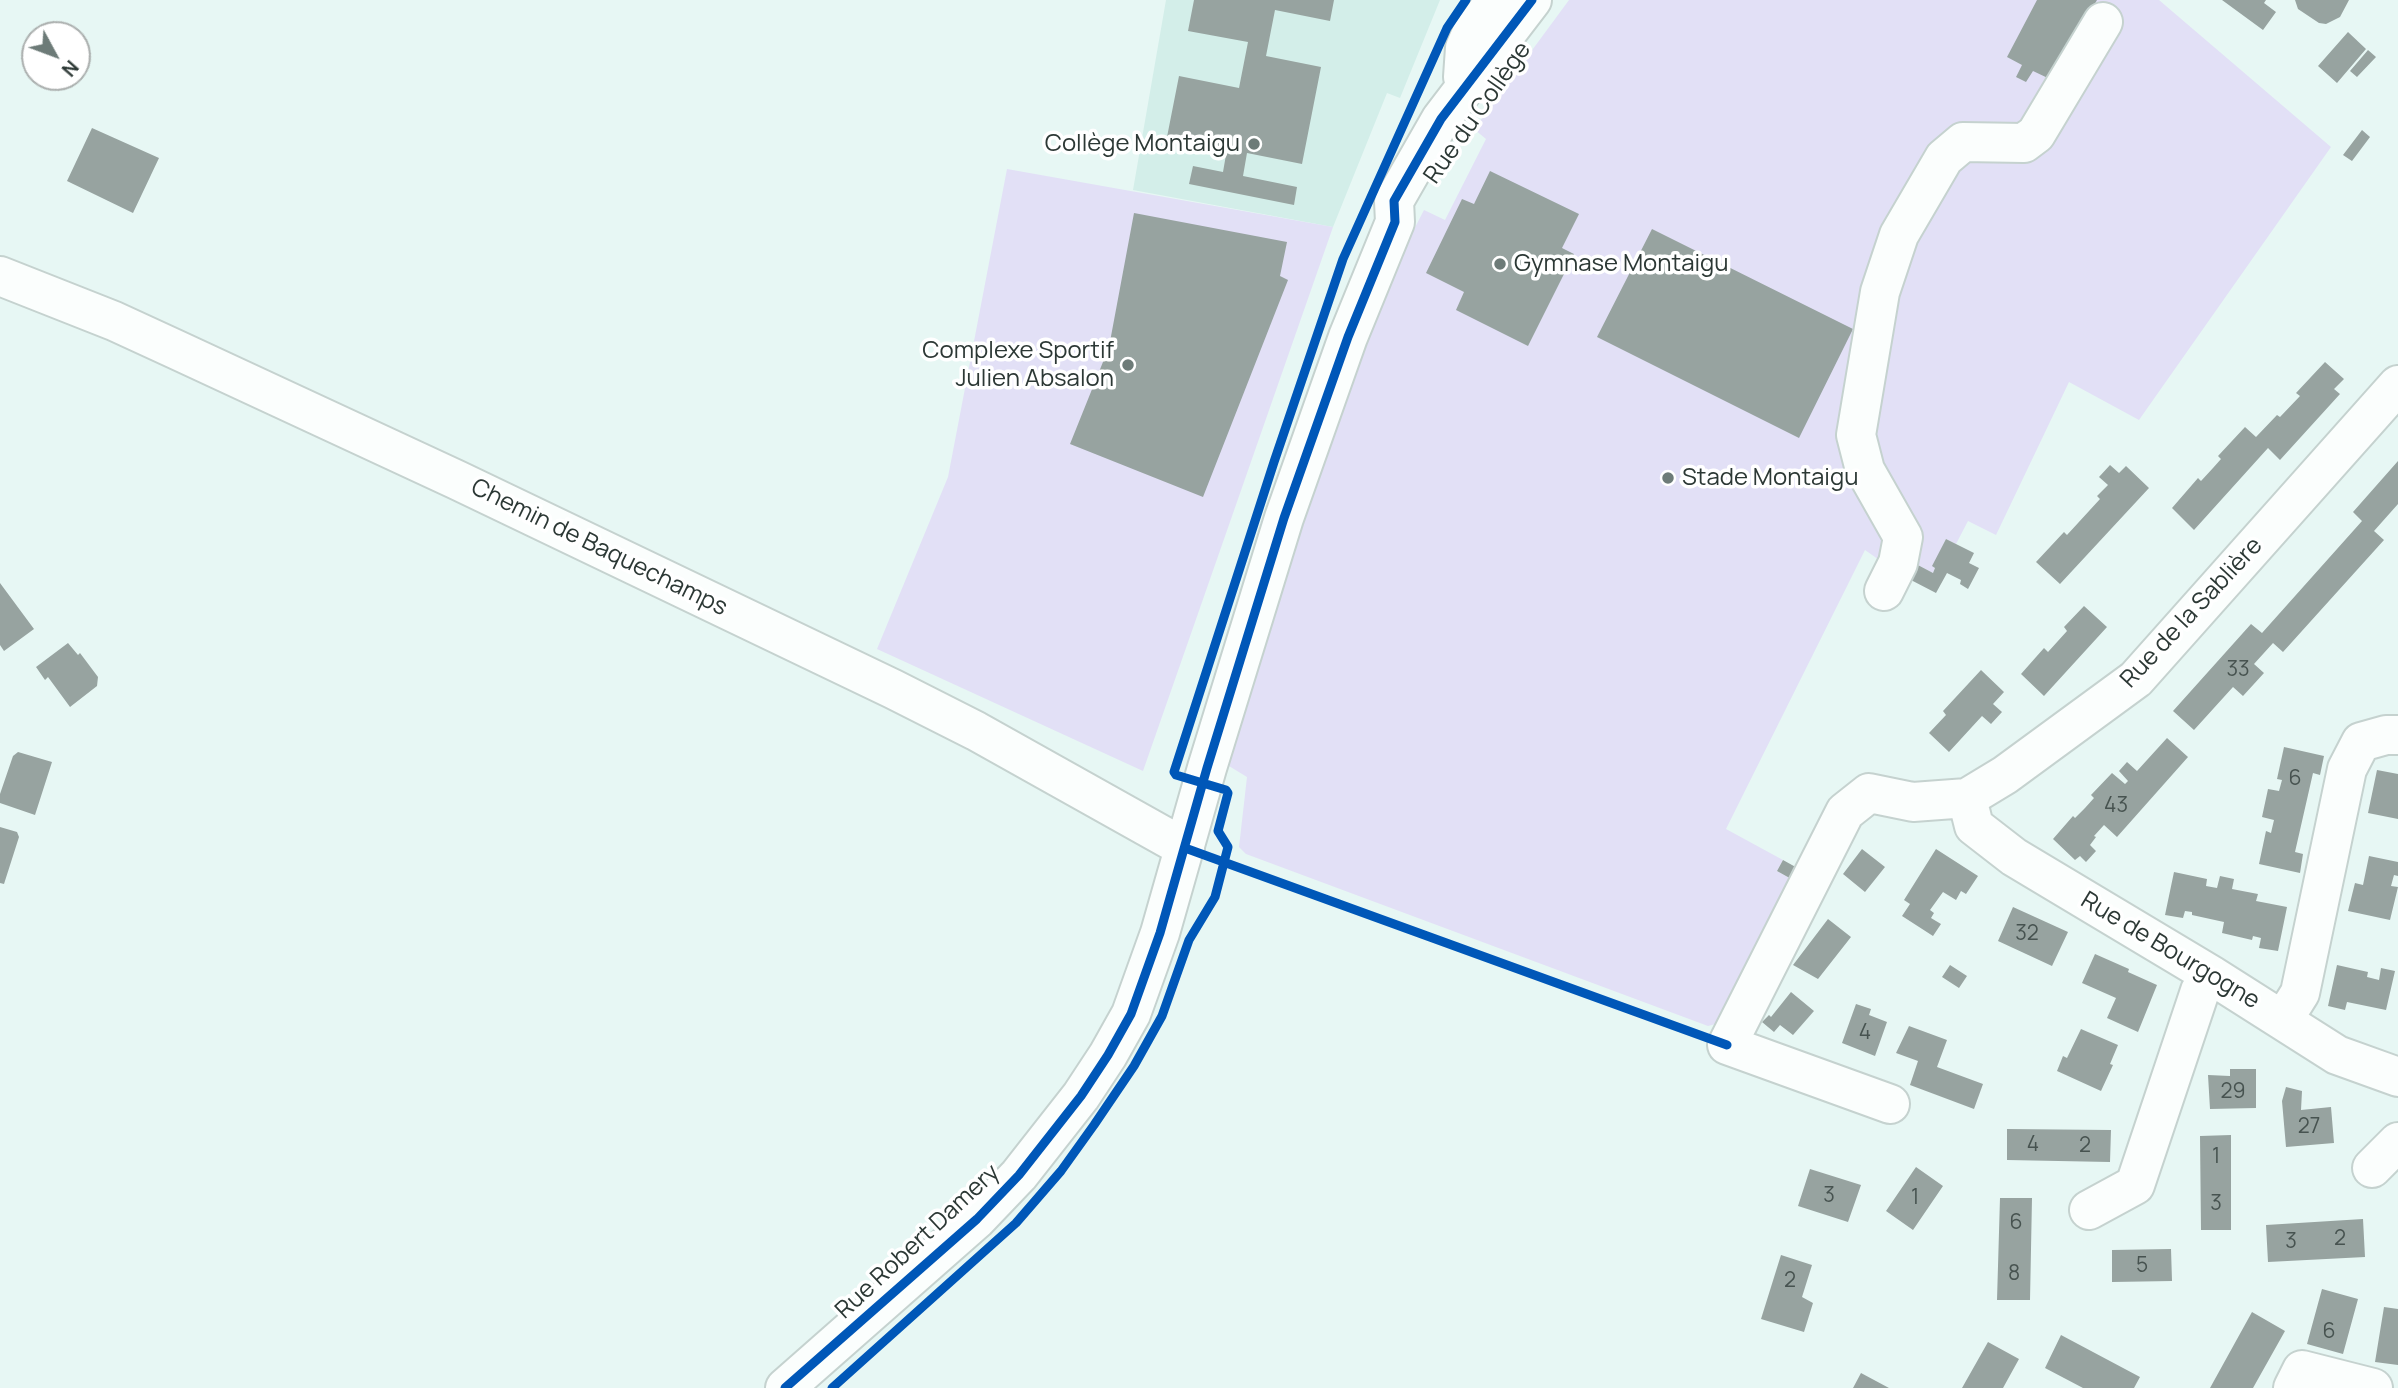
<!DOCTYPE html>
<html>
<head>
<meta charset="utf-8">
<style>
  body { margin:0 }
  #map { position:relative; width:2398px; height:1388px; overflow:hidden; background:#e7f7f4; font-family:Manrope,sans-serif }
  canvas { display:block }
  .north { position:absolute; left:21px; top:21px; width:70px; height:70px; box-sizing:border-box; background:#fff; border:2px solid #abafae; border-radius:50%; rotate:131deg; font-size:19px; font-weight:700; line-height:28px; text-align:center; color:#2c3835 }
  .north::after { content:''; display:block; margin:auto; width:24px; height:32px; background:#6d7b78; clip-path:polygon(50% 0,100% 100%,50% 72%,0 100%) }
</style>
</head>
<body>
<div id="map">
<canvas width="2398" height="1388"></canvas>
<div class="north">N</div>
</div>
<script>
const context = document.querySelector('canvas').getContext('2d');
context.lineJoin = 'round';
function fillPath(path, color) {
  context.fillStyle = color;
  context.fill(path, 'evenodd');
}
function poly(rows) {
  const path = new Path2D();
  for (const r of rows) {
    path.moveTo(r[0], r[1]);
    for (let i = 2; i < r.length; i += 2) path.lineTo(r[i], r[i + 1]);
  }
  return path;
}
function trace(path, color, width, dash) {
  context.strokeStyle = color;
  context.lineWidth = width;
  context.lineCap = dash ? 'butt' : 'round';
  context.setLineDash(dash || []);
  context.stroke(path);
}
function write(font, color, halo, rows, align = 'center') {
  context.font = font + ' Manrope,sans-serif';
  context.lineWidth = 7;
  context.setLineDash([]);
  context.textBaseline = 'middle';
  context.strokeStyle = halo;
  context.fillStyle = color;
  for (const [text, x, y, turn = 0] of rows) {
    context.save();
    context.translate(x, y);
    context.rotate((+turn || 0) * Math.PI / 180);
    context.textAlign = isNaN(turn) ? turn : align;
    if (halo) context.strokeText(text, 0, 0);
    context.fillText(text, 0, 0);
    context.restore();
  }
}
const built = poly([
  [1166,0,1440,0,1400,98,1387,93,1333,227,1133,190]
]);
const green = poly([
  [1569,0,2159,0,2331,147,2139,420,2069,382,1996,535,1968,521,1956,544,1946,539,1933,566,1935,568,1933,573,1916,564,1902,576,1865,550,1726,829,1783,860,1777,871,1795,881,1723,1022,1708,1026,1246,854,1239,847,1247,777,1224,763,1328,436,1393,270,1424,210,1445,220,1486,139,1474,129],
  [1007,169,1333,227,1143,771,877,649,948,477]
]);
const building = poly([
  [1194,0,1334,0,1330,21,1275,10,1266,56,1321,67,1302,164,1247,153,1243,176,1297,187,1294,205,1189,184,1193,166,1223,172,1227,149,1167,137,1179,76,1239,88,1248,42,1188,31],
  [2037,0,2097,0,2052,80,2033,71,2026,82,2016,77,2022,65,2007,57],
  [2222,0,2266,0,2264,3,2276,12,2263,30],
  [2295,0,2349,0,2340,17,2326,24,2319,23,2298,9],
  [2348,32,2366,49,2337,83,2318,66],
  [2368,50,2376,57,2357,77,2350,71],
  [92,128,159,158,133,213,67,181],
  [2362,130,2370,137,2352,161,2343,155],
  [1490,171,1579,214,1562,248,1574,254,1528,346,1456,310,1464,292,1426,273,1462,199,1474,204],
  [1134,213,1287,242,1280,276,1288,280,1203,497,1070,444,1109,347],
  [1652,229,1853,329,1799,438,1597,337],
  [2325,362,2344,379,2334,389,2340,394,2280,460,2268,448,2194,530,2172,508,2198,478,2201,481,2213,468,2221,459,2218,456,2245,427,2256,437,2277,415,2280,417,2300,396,2296,393],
  [2398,461,2398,504,2374,531,2384,540,2283,652,2273,643,2254,664,2264,673,2243,696,2233,687,2194,730,2173,711,2251,624,2262,633,2362,521,2353,512],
  [2110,465,2119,473,2126,466,2149,488,2060,584,2036,562,2064,532,2067,535,2100,499,2097,496,2108,485,2099,477],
  [1946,539,1974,553,1969,563,1979,568,1968,589,1960,584,1961,580,1947,573,1936,593,1909,579,1916,564,1933,573,1935,568,1932,566],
  [0,583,34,629,4,651,0,645],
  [2084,606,2107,627,2044,696,2021,674,2044,648,2048,652,2067,631,2064,627],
  [68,643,78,655,80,653,98,677,97,686,70,707,48,677,45,680,36,667],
  [1981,670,2004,692,1993,704,2002,712,1991,724,1982,716,1949,752,1929,733,1946,715,1943,711],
  [2167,738,2188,757,2117,837,2104,825,2094,836,2096,837,2090,845,2096,851,2086,862,2080,856,2075,860,2053,839,2073,816,2075,818,2085,808,2094,798,2091,795,2112,773,2125,784,2128,781,2119,771,2127,762,2137,771],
  [2284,747,2324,756,2320,775,2313,773,2295,852,2303,854,2300,873,2259,864,2266,831,2271,833,2274,820,2262,817,2268,789,2279,791,2282,780,2277,779],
  [18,752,52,762,35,815,0,803,0,794,13,756],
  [2377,770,2398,774,2398,819,2368,813],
  [0,827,17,832,19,837,4,884,0,883],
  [1862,849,1885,867,1865,892,1843,874],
  [1936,849,1978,876,1966,894,1961,891,1956,900,1943,892,1930,910,1934,913,1931,918,1941,924,1933,936,1902,916,1910,904,1904,900],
  [2369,856,2398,862,2398,876,2394,875,2391,886,2398,887,2390,920,2348,911,2355,883,2363,885],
  [1783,860,1801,870,1795,881,1777,871],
  [2174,872,2207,879,2206,886,2217,888,2220,876,2234,879,2232,889,2258,894,2256,901,2287,907,2278,951,2259,948,2261,938,2253,936,2252,940,2222,933,2224,922,2192,915,2192,912,2185,911,2183,918,2165,915],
  [2013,907,2068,932,2052,966,1998,941],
  [1828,919,1851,937,1818,979,1793,965],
  [2095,954,2129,969,2128,972,2157,985,2138,1032,2107,1018,2116,998,2082,983],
  [1950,965,1967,976,1959,988,1942,977],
  [2337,965,2368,972,2367,977,2379,980,2381,968,2395,971,2386,1010,2347,1002,2345,1010,2328,1006],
  [1791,992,1814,1011,1793,1035,1780,1025,1774,1032,1762,1022,1769,1015,1771,1017],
  [1856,1004,1871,1009,1869,1015,1887,1022,1875,1056,1842,1043],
  [1909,1026,1947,1040,1937,1067,1983,1084,1974,1109,1910,1085,1918,1061,1896,1053],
  [2081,1029,2118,1045,2110,1064,2113,1065,2101,1091,2057,1071,2063,1056,2067,1058],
  [2230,1069,2256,1069,2256,1108,2210,1109,2208,1075,2230,1076],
  [2286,1087,2302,1091,2301,1110,2331,1107,2334,1143,2286,1147,2282,1101],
  [2007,1129,2111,1130,2110,1162,2007,1160],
  [2231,1135,2231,1230,2201,1230,2200,1136],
  [1916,1167,1943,1186,1913,1230,1886,1211],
  [1810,1169,1861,1185,1848,1222,1798,1206],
  [2000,1198,2032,1198,2030,1300,1997,1300],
  [2363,1219,2365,1257,2268,1262,2266,1225],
  [2171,1249,2172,1281,2112,1282,2112,1250],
  [1781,1255,1812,1265,1802,1297,1813,1303,1804,1332,1761,1319],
  [2322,1289,2358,1299,2343,1354,2307,1344],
  [2384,1307,2398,1309,2398,1365,2375,1362],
  [2252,1312,2285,1331,2253,1388,2210,1388],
  [2061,1335,2140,1377,2134,1388,2083,1388,2045,1368],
  [1988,1342,2019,1359,2003,1388,1962,1388],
  [1861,1373,1889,1388,1853,1388]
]);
const minor = poly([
  [1466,86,1463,77,1465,48,1471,34,1495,0],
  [0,276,114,321,177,350,457,480,893,689,976,731,1185,848],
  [1884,591,1898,563,1903,537,1865,470,1856,435,1880,292,1899,235,1944,158,1963,142,2024,143,2036,134,2103,22],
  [1967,798,1974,826,2014,857,2211,975,2337,1055,2398,1077],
  [2283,1020,2300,993,2347,769,2361,742,2386,735,2398,735],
  [1890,1104,1727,1045,1845,812,1869,793,1913,802,1967,798,2005,775,2136,679,2398,385],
  [2372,1168,2398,1142],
  [2089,1210,2135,1185,2200,991,2211,975],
  [785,1388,977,1219,1019,1175,1081,1096,1108,1055,1131,1014,1160,933,1207,768,1284,518,1348,337,1395,222,1394,201,1441,119,1532,0],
  [2293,1388,2302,1370,2373,1388]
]);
const cycleway = poly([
  [1185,848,1727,1045],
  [785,1388,977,1219,1019,1175,1081,1096,1108,1055,1131,1014,1160,933,1207,768,1284,518,1348,337,1395,222,1394,201,1441,119,1532,0],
  [832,1388,1016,1223,1061,1171,1094,1125,1134,1066,1162,1016,1189,940,1215,897,1228,847,1218,831,1228,793,1226,790,1176,775,1174,772,1274,462,1343,259,1447,28,1466,0]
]);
const markers = [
  [1254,144,7,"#6d7b78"],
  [1500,264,7,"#6d7b78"],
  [1128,365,7,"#6d7b78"],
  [1668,478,7,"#6d7b78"]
];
const numberNames = [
  ["33",2238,670],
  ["6",2295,779],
  ["43",2116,806],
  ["32",2027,934],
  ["4",1865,1033],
  ["29",2233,1092],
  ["27",2309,1127],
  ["4",2033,1145],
  ["2",2085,1146],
  ["1",2216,1157],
  ["3",1829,1196],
  ["1",1915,1198],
  ["3",2216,1204],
  ["6",2016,1223],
  ["2",2340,1239],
  ["3",2291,1242],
  ["5",2142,1266],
  ["8",2014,1274],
  ["2",1790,1281],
  ["6",2329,1332]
];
const streetNames = [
  ["Rue du Collège",1478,113,-55],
  ["Chemin de Baquechamps",599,548,26],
  ["Rue de la Sablière",2192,613,-47],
  ["Rue de Bourgogne",2170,951,31],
  ["Rue Robert Damery",918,1242,-43]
];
const poiNames = [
  ["Collège Montaigu",1240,144],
  ["Gymnase Montaigu",1514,264,"left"],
  ["Complexe Sportif",1114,351],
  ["Julien Absalon",1114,379],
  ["Stade Montaigu",1682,478,"left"]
];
fillPath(built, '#d3eee9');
fillPath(green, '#e2e0f6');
fillPath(building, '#97a3a0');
trace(minor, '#c5d2cf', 42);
trace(minor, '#fbfefd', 38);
trace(cycleway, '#0057b8', 9);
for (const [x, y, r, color] of markers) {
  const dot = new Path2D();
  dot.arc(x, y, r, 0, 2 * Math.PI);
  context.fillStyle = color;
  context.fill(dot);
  trace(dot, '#fff', 2.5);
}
write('21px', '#475350', null, numberNames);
write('24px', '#2c3835', '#fff', streetNames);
write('24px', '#2c3835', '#fff', poiNames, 'right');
</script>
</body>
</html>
